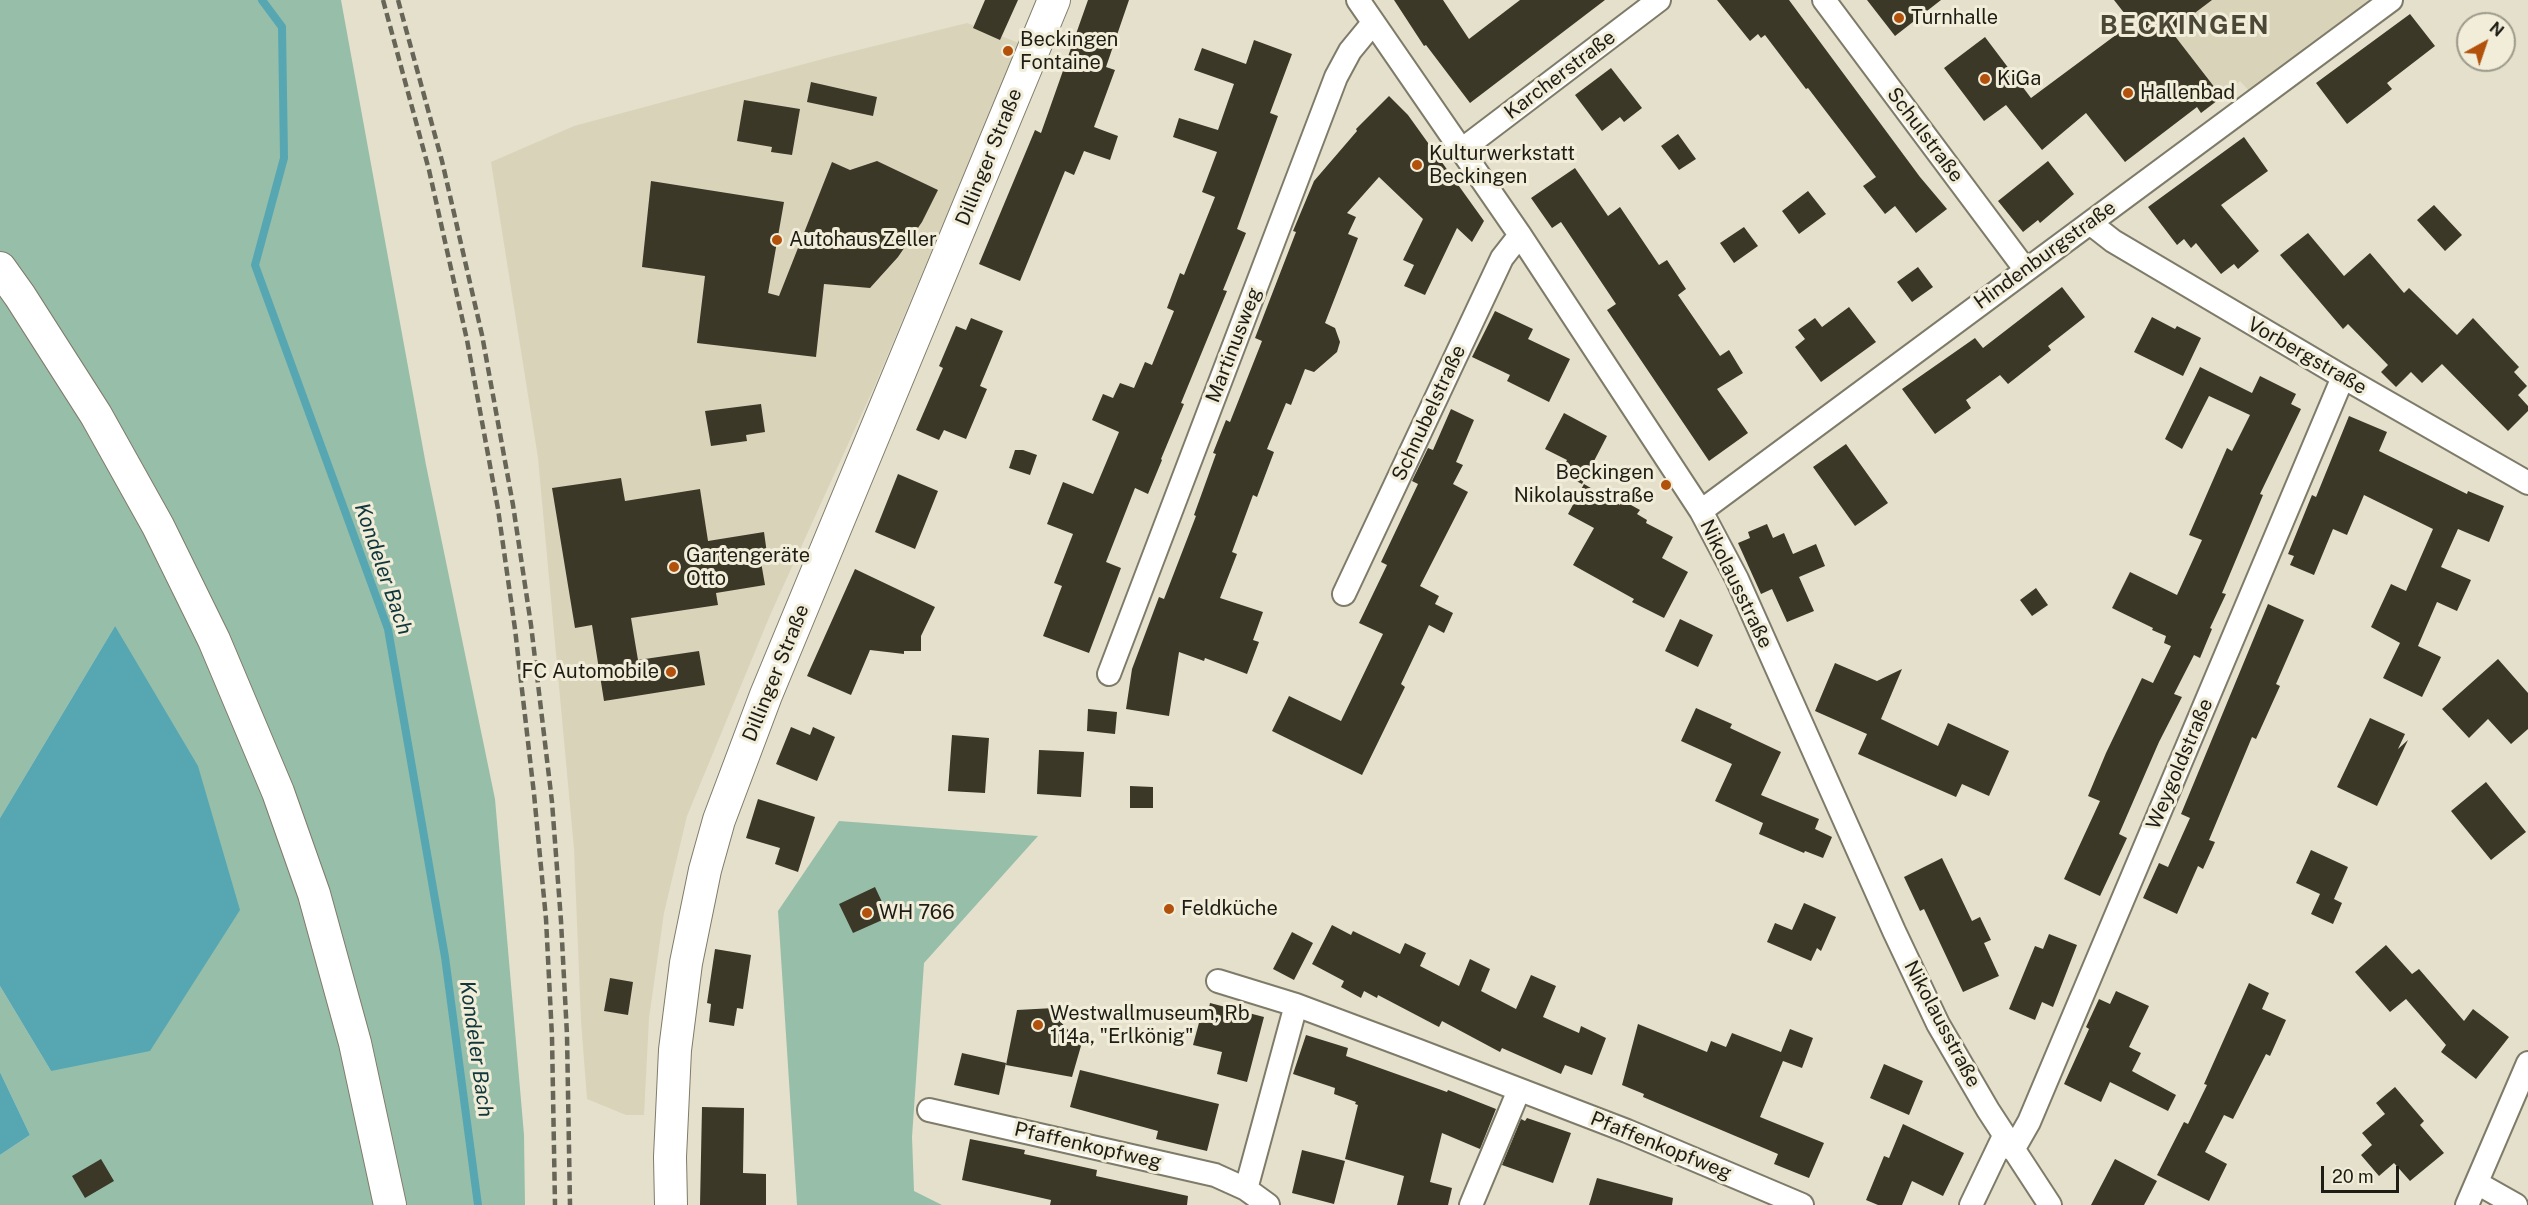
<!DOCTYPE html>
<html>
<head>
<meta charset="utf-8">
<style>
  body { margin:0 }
  #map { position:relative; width:2528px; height:1205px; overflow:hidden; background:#e4e0cc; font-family:"Public Sans",sans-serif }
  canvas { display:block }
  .north { position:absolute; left:2456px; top:12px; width:60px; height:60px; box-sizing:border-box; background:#f1edd9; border:2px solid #9d9a8b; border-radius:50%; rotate:40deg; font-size:16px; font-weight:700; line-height:24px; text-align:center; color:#1e1d15 }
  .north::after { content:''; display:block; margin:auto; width:21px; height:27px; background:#b2510b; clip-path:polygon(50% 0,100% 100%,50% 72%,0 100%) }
  .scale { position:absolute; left:2321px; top:1166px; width:78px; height:27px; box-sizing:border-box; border:3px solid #1e1d15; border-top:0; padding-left:8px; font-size:18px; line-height:21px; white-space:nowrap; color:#1e1d15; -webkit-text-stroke:4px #f1edd9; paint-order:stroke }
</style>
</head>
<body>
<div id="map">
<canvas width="2528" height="1205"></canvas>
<div class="north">N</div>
<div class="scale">20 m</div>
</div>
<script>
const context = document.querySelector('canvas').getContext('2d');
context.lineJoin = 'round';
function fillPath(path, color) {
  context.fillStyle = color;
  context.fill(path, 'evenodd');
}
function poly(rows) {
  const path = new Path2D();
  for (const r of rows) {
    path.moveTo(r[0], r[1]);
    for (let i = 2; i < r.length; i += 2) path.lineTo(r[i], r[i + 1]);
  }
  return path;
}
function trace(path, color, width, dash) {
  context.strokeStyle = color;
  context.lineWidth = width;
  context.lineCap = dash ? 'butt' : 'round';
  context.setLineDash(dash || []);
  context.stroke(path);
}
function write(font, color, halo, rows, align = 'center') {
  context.font = font + ' "Public Sans",sans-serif';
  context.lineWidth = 6;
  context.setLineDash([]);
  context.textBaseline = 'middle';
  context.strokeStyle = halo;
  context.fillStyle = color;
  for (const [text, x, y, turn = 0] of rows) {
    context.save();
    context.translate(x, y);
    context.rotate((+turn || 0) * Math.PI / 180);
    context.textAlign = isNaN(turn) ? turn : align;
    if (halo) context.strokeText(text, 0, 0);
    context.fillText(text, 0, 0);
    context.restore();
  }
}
const built = poly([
  [2114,0,2372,0,2249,91,2240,81,2201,113],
  [967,23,1019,43,875,385,771,613,687,816,664,913,649,1018,644,1115,626,1115,587,1099,581,1021,574,849,538,458,491,162,574,126,834,56]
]);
const green = poly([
  [0,0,341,0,426,465,495,799,524,1135,525,1205,0,1205,0,1155,30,1135,0,1072,0,986,51,1071,115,626,0,818],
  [839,821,1038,836,924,963,912,1137,914,1191,942,1205,797,1205,778,911]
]);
const water = poly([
  [115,626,198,766,240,910,150,1051,51,1071,0,986,0,818],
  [0,1072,30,1135,0,1155]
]);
const stream = poly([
  [262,0,282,27,284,158,255,265,388,629,445,957,478,1205]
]);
const building = poly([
  [985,0,1018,0,1000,40,973,28],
  [1088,0,1129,0,1106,67,1115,70,1094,127,1118,136,1110,160,1084,151,1074,175,1065,171,1020,281,979,264,1035,130,1041,133],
  [1394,0,1443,0,1469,39,1520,0,1605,0,1470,103,1426,45,1424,46],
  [1717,0,1789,0,1920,177,1947,209,1916,233,1895,206,1885,214,1863,186,1876,177,1808,88,1806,89,1765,35,1761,38,1758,34,1750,41],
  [1867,0,1941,0,1895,36],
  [2114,0,2212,0,2171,31,2222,97,2201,113,2197,107,2125,162,2086,113,2042,150,2006,105,1984,121,1944,68,1985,37,2031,98,2132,23],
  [2410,14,2435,46,2387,83,2392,89,2347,124,2316,83],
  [1254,40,1292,54,1270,113,1278,116,1237,229,1246,233,1223,290,1227,291,1181,403,1184,404,1161,459,1162,460,1148,494,1135,488,1106,562,1121,568,1089,653,1043,636,1062,586,1054,583,1073,534,1047,524,1063,482,1093,494,1119,432,1092,420,1103,394,1113,398,1120,383,1134,388,1145,362,1152,365,1174,311,1167,308,1180,273,1184,275,1215,197,1202,192,1217,152,1173,137,1179,118,1218,130,1234,84,1194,70,1202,48,1246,64],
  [1611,68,1642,108,1624,122,1620,117,1602,131,1575,95],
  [811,82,877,97,873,116,807,102],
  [1389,96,1408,115,1484,221,1472,242,1457,228,1425,295,1404,286,1414,265,1403,260,1423,219,1379,177,1347,213,1356,217,1348,234,1358,238,1325,323,1335,328,1340,342,1337,352,1314,372,1305,369,1291,405,1286,403,1267,449,1274,452,1257,497,1253,495,1232,552,1237,554,1220,598,1263,612,1253,640,1259,642,1247,674,1205,658,1204,661,1179,652,1169,716,1126,709,1132,669,1159,597,1164,599,1196,516,1194,515,1216,454,1213,453,1226,420,1230,422,1262,341,1255,338,1296,232,1293,231,1314,181,1357,131,1356,129],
  [744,100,800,109,792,155,771,152,772,147,737,141],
  [1678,134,1696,159,1679,170,1661,146],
  [2244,137,2268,171,2221,205,2259,251,2238,269,2234,264,2221,274,2196,243,2191,248,2184,239,2177,245,2148,207],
  [877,161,938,190,922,222,898,257,870,288,824,284,816,357,697,343,705,276,642,267,651,181,784,202,768,293,779,296,832,162,850,170],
  [2048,161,2074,194,2040,223,2038,220,2023,232,1998,201],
  [1575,168,1608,216,1620,207,1659,265,1667,260,1686,289,1678,295,1720,356,1729,350,1743,373,1717,389,1748,433,1709,461,1607,310,1616,304,1561,222,1552,228,1531,198],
  [1808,191,1826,214,1799,234,1782,211],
  [2434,205,2462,235,2445,251,2417,220],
  [1744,227,1758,246,1734,263,1720,243],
  [2308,233,2344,276,2370,253,2404,293,2409,288,2457,335,2473,318,2519,367,2514,372,2527,386,2518,395,2528,406,2528,411,2508,431,2442,364,2422,383,2411,372,2396,387,2381,372,2388,365,2348,324,2343,329,2280,255],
  [1918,267,1933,287,1912,302,1897,282],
  [2062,287,2085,317,2048,346,2051,350,2008,384,2000,375,1966,400,1971,408,1935,434,1902,389,1975,338,1983,348],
  [1849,307,1876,342,1821,382,1795,347,1805,339,1798,330,1815,318,1822,327],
  [1495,311,1533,329,1528,339,1570,359,1549,402,1507,381,1510,375,1472,357],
  [2152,317,2175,329,2177,326,2201,338,2183,376,2134,352],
  [971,318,1003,331,980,386,987,389,966,439,944,430,939,440,916,430,943,368,939,366,956,326,966,330],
  [2200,367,2252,393,2260,376,2296,394,2291,404,2301,409,2260,494,2263,495,2222,593,2226,594,2210,628,2212,629,2200,658,2194,655,2174,694,2182,697,2159,742,2119,834,2127,838,2100,896,2064,879,2100,801,2088,796,2106,753,2142,678,2153,683,2171,646,2164,643,2166,636,2152,630,2153,628,2112,608,2130,572,2177,595,2202,540,2189,535,2227,448,2232,451,2250,415,2209,396,2182,449,2165,439],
  [761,404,765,432,746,435,747,441,711,446,705,411],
  [1451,409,1474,420,1456,462,1463,465,1453,484,1468,492,1420,586,1439,596,1435,604,1453,613,1444,633,1429,625,1401,684,1405,687,1362,775,1272,731,1289,696,1341,721,1383,634,1359,623,1387,565,1381,562,1418,484,1412,481,1428,448,1433,450],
  [1564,413,1607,436,1582,484,1561,473,1567,460,1545,449],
  [2349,416,2387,432,2379,451,2467,494,2468,491,2504,506,2489,542,2458,529,2441,567,2471,580,2457,611,2437,602,2418,646,2441,657,2422,697,2383,678,2400,643,2371,627,2391,584,2406,591,2433,529,2364,495,2347,535,2333,529,2314,575,2290,565,2294,556,2288,554,2312,495,2316,497],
  [1846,444,1888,503,1855,526,1813,467],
  [1015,450,1023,450,1037,455,1030,475,1009,468],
  [898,474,938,491,915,549,875,532],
  [621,478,625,501,700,489,708,541,764,532,768,561,761,562,765,585,716,593,718,605,631,618,638,660,699,651,705,685,604,701,592,625,575,628,552,488],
  [1584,484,1620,505,1622,500,1640,510,1637,514,1647,520,1646,523,1673,537,1662,558,1688,572,1664,618,1632,602,1634,599,1573,565,1594,528,1568,514],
  [1767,524,1773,538,1784,533,1793,554,1816,544,1825,566,1799,577,1814,611,1787,622,1772,589,1761,594,1738,543,1750,538,1748,532],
  [855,569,935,607,921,636,921,651,904,651,904,654,870,650,851,695,807,676],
  [2036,588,2048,605,2032,616,2020,600],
  [2268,604,2304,620,2276,684,2280,686,2256,739,2252,737,2209,840,2215,842,2203,869,2198,866,2177,914,2143,898,2159,863,2168,867,2190,818,2181,814],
  [1680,619,1713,635,1698,667,1665,651],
  [2498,659,2528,693,2528,729,2511,744,2488,719,2469,738,2442,709],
  [1835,663,1877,681,1902,669,1881,719,1938,746,1948,723,2009,751,1989,796,1962,784,1956,797,1858,754,1867,734,1815,711],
  [1696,708,1732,724,1730,728,1781,752,1761,795,1819,819,1815,829,1832,837,1823,858,1805,851,1804,853,1759,834,1763,823,1715,801,1732,764,1681,741],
  [1088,709,1117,712,1115,734,1087,731],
  [2370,718,2405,734,2398,749,2408,740,2377,806,2337,787],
  [791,727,810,735,813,727,835,737,817,781,776,764],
  [952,735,989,738,985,793,948,791],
  [1039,750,1084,752,1081,797,1037,794],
  [2486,782,2526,832,2491,860,2451,811],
  [1130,786,1153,787,1153,808,1130,808],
  [758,799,815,817,798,872,775,864,780,848,746,838],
  [2311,850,2348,867,2334,899,2342,903,2333,924,2311,914,2320,894,2296,883],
  [1942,858,1972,921,1980,917,1991,940,1984,943,1999,976,1963,992,1924,909,1920,911,1904,877],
  [875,887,889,917,853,933,839,904],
  [1804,903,1836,917,1821,951,1817,948,1811,961,1767,942,1775,923,1792,930],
  [1332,925,1351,935,1353,931,1400,954,1405,943,1426,953,1420,966,1459,986,1470,959,1490,969,1481,991,1516,1009,1531,975,1556,986,1543,1017,1579,1033,1581,1026,1606,1038,1592,1075,1565,1065,1561,1074,1502,1048,1500,1052,1442,1021,1439,1027,1378,995,1377,998,1364,991,1361,998,1341,987,1344,981,1312,964],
  [1292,932,1313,943,1294,980,1273,969],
  [2049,934,2077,945,2053,1007,2042,1002,2035,1020,2009,1009,2035,946,2043,949],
  [2386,945,2412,974,2419,969,2464,1021,2473,1009,2509,1037,2476,1079,2441,1052,2446,1045,2406,999,2390,1012,2355,972],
  [715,949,751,955,743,1009,737,1008,734,1026,709,1022,711,1004,707,1003],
  [610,978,633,982,628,1015,604,1011],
  [2249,983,2269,993,2262,1009,2286,1020,2270,1056,2266,1054,2233,1119,2224,1115,2205,1152,2227,1164,2209,1201,2157,1175,2184,1122,2188,1124,2207,1085,2204,1084],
  [2116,991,2149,1006,2129,1047,2141,1053,2132,1071,2176,1095,2168,1111,2110,1082,2101,1102,2064,1084,2089,1029,2086,1027,2099,999,2110,1004],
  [1210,1003,1264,1017,1247,1082,1217,1074,1222,1052,1193,1045,1200,1019,1206,1021],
  [1054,1008,1056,1017,1072,1034,1085,1032,1072,1077,1006,1065,1017,1010],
  [1638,1024,1707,1052,1711,1041,1726,1047,1732,1033,1781,1052,1790,1029,1813,1038,1802,1068,1783,1061,1760,1117,1824,1143,1809,1178,1774,1164,1778,1154,1643,1097,1644,1094,1622,1085],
  [1306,1035,1348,1048,1346,1056,1447,1092,1448,1090,1496,1109,1480,1149,1442,1133,1430,1182,1452,1188,1448,1205,1397,1205,1404,1176,1345,1159,1358,1105,1355,1104,1356,1102,1334,1094,1335,1088,1293,1074],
  [962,1053,1006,1063,999,1095,954,1085],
  [1884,1064,1923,1081,1909,1115,1870,1098],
  [1080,1070,1219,1104,1207,1151,1156,1139,1158,1131,1070,1107],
  [2395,1087,2424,1121,2420,1125,2444,1153,2410,1181,2394,1163,2379,1176,2361,1155,2372,1145,2362,1133,2385,1114,2376,1103],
  [702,1107,744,1108,743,1173,766,1174,766,1205,700,1205],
  [1527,1118,1571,1133,1553,1183,1502,1165,1521,1119,1525,1121],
  [1903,1124,1964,1153,1943,1196,1912,1181,1902,1205,1878,1205,1866,1200,1884,1156,1889,1158],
  [970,1139,1025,1150,1024,1154,1097,1170,1096,1176,1188,1196,1187,1205,1050,1205,1051,1200,962,1180],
  [1302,1150,1345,1161,1334,1204,1292,1193],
  [101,1159,114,1181,85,1198,72,1176],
  [2115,1159,2157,1181,2144,1205,2091,1205],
  [1597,1178,1673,1198,1672,1205,1589,1205]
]);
const street = poly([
  [1358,0,1520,235,1701,511,1737,579,1894,931,1938,1024,1988,1110,2050,1205],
  [1824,0,2025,269],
  [1460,151,1659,0],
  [2090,223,2113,241,2343,377,2528,483],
  [1701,511,2391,0],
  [1344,594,1502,258,1520,235],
  [1109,674,1336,77,1350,51,1373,23],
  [1218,981,1296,1005,1419,1051,1627,1131,1802,1205],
  [929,1110,1215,1175,1246,1189,1268,1205],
  [2013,1150,2029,1122,2343,377],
  [2477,1183,2516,1205],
  [1246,1189,1296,1005],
  [1471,1205,1519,1090],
  [1971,1205,2004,1136],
  [2467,1205,2528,1063]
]);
const secondary = poly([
  [0,268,20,296,96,415,158,526,214,640,278,792,314,894,355,1043,390,1205],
  [671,1205,670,1157,675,1050,686,963,705,870,719,820,766,695,1054,0]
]);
const rail = poly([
  [383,0,429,170,467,340,498,509,515,629,534,794,546,919,552,1037,555,1205],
  [398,0,442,161,482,335,513,505,531,625,552,802,561,921,567,1035,570,1205]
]);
const markers = [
  [1899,18,6,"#b2510b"],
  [1008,51,6,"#b2510b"],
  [1985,79,6,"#b2510b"],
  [2128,93,6,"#b2510b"],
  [1417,165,6,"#b2510b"],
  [777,240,6,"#b2510b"],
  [1666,485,6,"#b2510b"],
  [674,567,6,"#b2510b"],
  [671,672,6,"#b2510b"],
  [1169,909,6,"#b2510b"],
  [867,913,6,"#b2510b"],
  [1038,1025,6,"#b2510b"]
];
const poiNames = [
  ["Turnhalle",1911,18],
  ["Beckingen",1020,40],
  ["Fontaine",1020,63],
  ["KiGa",1997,79],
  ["Hallenbad",2140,93],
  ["Kulturwerkstatt",1429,154],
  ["Beckingen",1429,177],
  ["Autohaus Zeller",789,240],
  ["Beckingen",1654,473,"right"],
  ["Nikolausstraße",1654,496,"right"],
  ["Gartengeräte",686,556],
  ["Otto",686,579],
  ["FC Automobile",659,672,"right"],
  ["Feldküche",1181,909],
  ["WH 766",879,913],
  ["Westwallmuseum, Rb",1050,1014],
  ["114a, \"Erlkönig\"",1050,1037]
];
const streetNames = [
  ["Karcherstraße",1560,75,-37],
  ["Schulstraße",1925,135,53],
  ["Dillinger Straße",989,157,-68],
  ["Hindenburgstraße",2045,255,-36],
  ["Martinusweg",1234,345,-69],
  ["Vorbergstraße",2307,356,30],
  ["Schnubelstraße",1429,413,-65],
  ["Nikolausstraße",1736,584,64],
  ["Dillinger Straße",776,673,-68],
  ["Weygoldstraße",2180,764,-67],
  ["Nikolausstraße",1942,1024,62],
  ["Pfaffenkopfweg",1088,1146,13],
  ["Pfaffenkopfweg",1661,1146,22]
];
const waterNames = [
  ["Kondeler Bach",383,569,71],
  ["Kondeler Bach",476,1049,82]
];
const districtNames = [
  ["BECKINGEN",2185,26]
];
fillPath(built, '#d9d3b9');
fillPath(green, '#97bea9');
fillPath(water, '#57a7b3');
trace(stream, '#57a7b3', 8);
fillPath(building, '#3b3828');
trace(street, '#7f7b69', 26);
trace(secondary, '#7f7b69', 34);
trace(street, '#fff', 22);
trace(secondary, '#fff', 32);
trace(rail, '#676558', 4.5, [9, 4.5]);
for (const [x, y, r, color] of markers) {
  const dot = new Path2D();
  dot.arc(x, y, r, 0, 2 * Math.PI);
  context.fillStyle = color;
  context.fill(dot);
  trace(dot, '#f1edd9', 2);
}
write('20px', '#1e1d15', '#f1edd9', poiNames, 'left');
write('20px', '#1e1d15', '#f1edd9', streetNames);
write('italic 21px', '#10373c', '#f1edd9', waterNames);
context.letterSpacing = '1.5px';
write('bold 26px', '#4b4837', '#f1edd9', districtNames);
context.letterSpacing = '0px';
</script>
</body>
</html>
